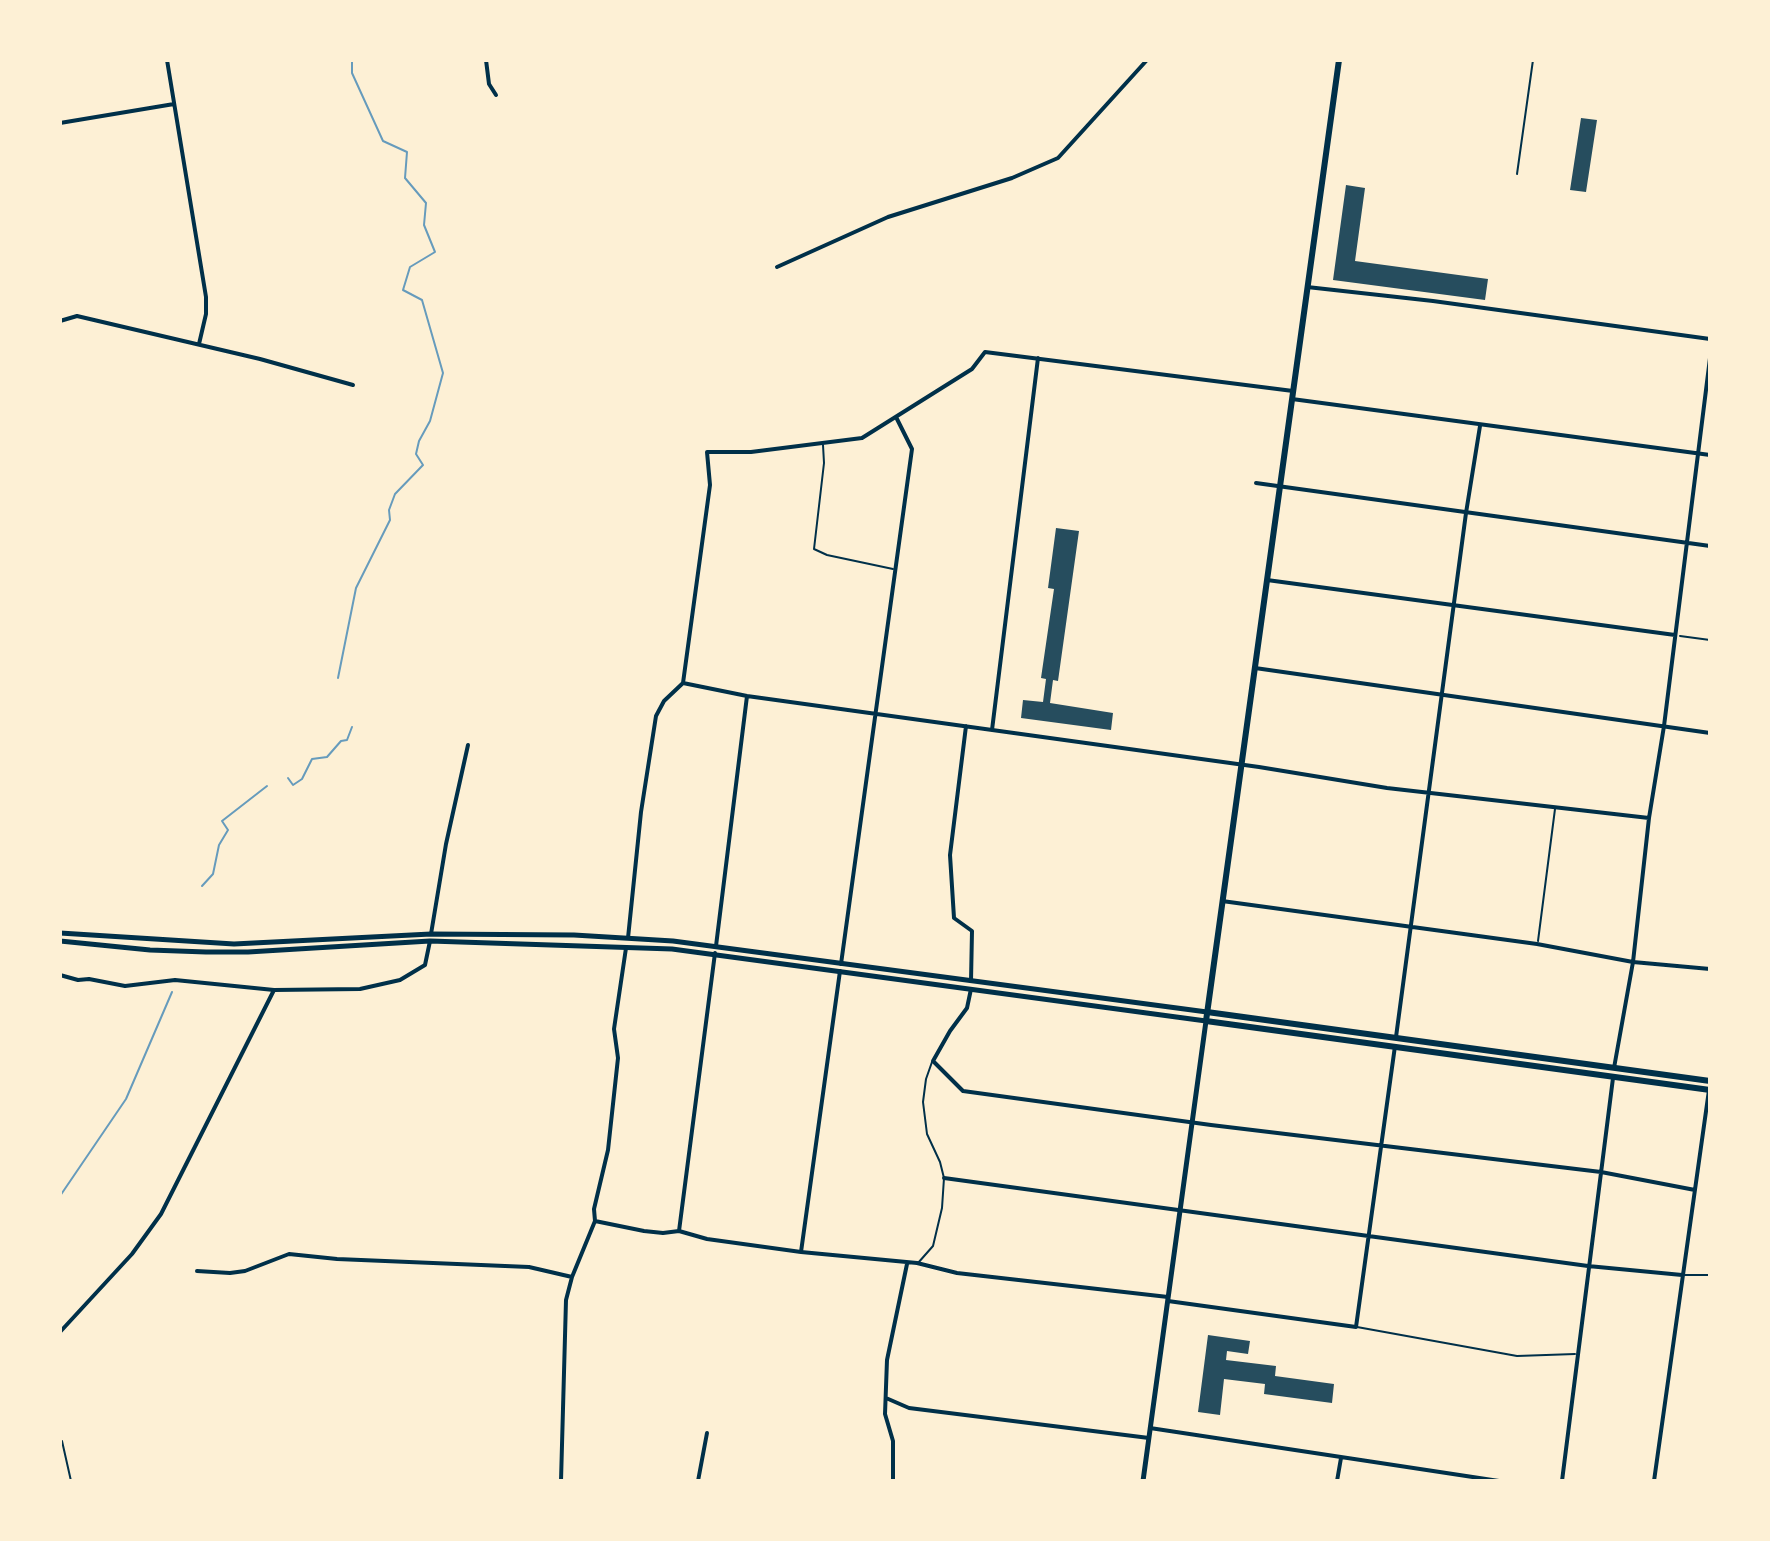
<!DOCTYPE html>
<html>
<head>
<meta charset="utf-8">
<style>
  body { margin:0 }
  #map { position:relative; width:1770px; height:1541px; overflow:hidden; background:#fdf0d5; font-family:Manrope,sans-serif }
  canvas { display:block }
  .frame { position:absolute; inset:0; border:62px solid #fdf0d5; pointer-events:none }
</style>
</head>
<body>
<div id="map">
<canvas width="1770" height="1541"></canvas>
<div class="frame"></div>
</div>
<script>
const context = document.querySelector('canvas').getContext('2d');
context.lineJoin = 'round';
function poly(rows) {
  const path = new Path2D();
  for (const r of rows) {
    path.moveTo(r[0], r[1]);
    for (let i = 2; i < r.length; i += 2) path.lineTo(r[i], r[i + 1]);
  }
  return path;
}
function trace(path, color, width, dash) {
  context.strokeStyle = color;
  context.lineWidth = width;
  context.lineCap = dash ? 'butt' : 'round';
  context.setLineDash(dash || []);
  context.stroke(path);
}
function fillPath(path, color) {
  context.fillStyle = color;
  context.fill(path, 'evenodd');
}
const stream = poly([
  [338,678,356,588,390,520,389,510,395,494,423,465,416,454,419,441,430,421,443,373,422,300,403,290,410,267,435,252,424,225,426,203,405,178,407,152,383,141,352,73,352,60],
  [288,778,293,785,302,779,312,759,327,757,341,741,347,740,352,727],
  [202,886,213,874,219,845,228,830,222,821,267,786],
  [60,1196,126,1099,172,992]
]);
const building = poly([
  [1581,118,1597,120,1586,192,1570,190],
  [1346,185,1365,188,1355,261,1488,279,1485,300,1333,280],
  [1056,528,1079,531,1058,681,1053,680,1050,703,1113,713,1111,730,1021,718,1023,700,1043,702,1046,679,1041,678,1054,589,1048,588],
  [1208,1335,1250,1341,1248,1354,1227,1351,1226,1360,1276,1366,1275,1376,1334,1384,1332,1403,1264,1394,1265,1384,1224,1379,1220,1415,1198,1412]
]);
const path = poly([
  [1680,636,1710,640]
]);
const service = poly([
  [1517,174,1533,60],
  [823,445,824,463,814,549,827,555,893,569],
  [1538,941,1555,809],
  [918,1263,933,1246,942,1208,944,1178,940,1162,927,1134,923,1102,926,1079,932,1062],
  [1683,1275,1710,1275],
  [1357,1327,1517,1356,1575,1354],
  [62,1441,71,1481]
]);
const minor = poly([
  [167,60,206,297,206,314,199,344],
  [486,60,489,84,496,95],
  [60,123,174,104],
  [777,267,888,217,1012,178,1058,158,1147,60],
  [1307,287,1433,301,1710,339],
  [60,321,77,316,260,359,353,385],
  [1292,399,1710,455],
  [1256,483,1710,546],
  [1267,580,1675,635],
  [1255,668,1710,733],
  [683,683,747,696,1259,767,1387,788,1649,818],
  [683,683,710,485,707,452,751,452,862,438,972,369,985,352,1293,391],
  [966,726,950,855,954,918,972,931,971,981],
  [992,730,1038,358],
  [1222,901,1537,944,1633,962,1710,969],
  [431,934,446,844,468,745],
  [628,938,641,812,656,716,664,701,683,683],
  [716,946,747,696],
  [841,964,912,449,896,417],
  [60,975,78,980,89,979,125,986,175,980,274,990,360,989,400,980,425,965,430,941],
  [971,989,967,1008,950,1031,933,1061,963,1091,1211,1125,1601,1172,1695,1190],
  [1396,1037,1466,513,1480,426],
  [1614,1068,1633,962,1649,818,1664,726,1710,358],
  [944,1178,1588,1266,1682,1275],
  [595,1221,644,1231,663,1233,679,1231,707,1239,801,1252,917,1263,957,1273,1168,1297],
  [679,1231,715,953],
  [801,1252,840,971],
  [197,1271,230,1273,245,1271,289,1254,337,1259,529,1267,572,1277],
  [1168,1301,1356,1327,1395,1046],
  [60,1332,132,1254,161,1214,274,990],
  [886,1398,909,1408,1149,1438],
  [1150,1428,1499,1481],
  [561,1481,566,1300,572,1277,595,1221,594,1209,608,1150,618,1058,614,1029,626,948],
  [698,1481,707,1433],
  [893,1481,893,1441,885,1414,887,1360,907,1264],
  [1337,1481,1341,1458],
  [1562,1481,1613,1078],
  [1654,1481,1709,1090]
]);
const tertiary = poly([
  [60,933,234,944,431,934,574,935,673,941,1207,1012],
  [60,941,150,950,206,952,248,952,430,941,672,949,1206,1021,1143,1481]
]);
const secondary = poly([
  [1339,60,1206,1021,1710,1090],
  [1207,1012,1710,1081]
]);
trace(stream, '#669bbc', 2);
fillPath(building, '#264d5e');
trace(path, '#003049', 2);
trace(service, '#003049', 2);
trace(minor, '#003049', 4);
trace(tertiary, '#003049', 5);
trace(secondary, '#003049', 6);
</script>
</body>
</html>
